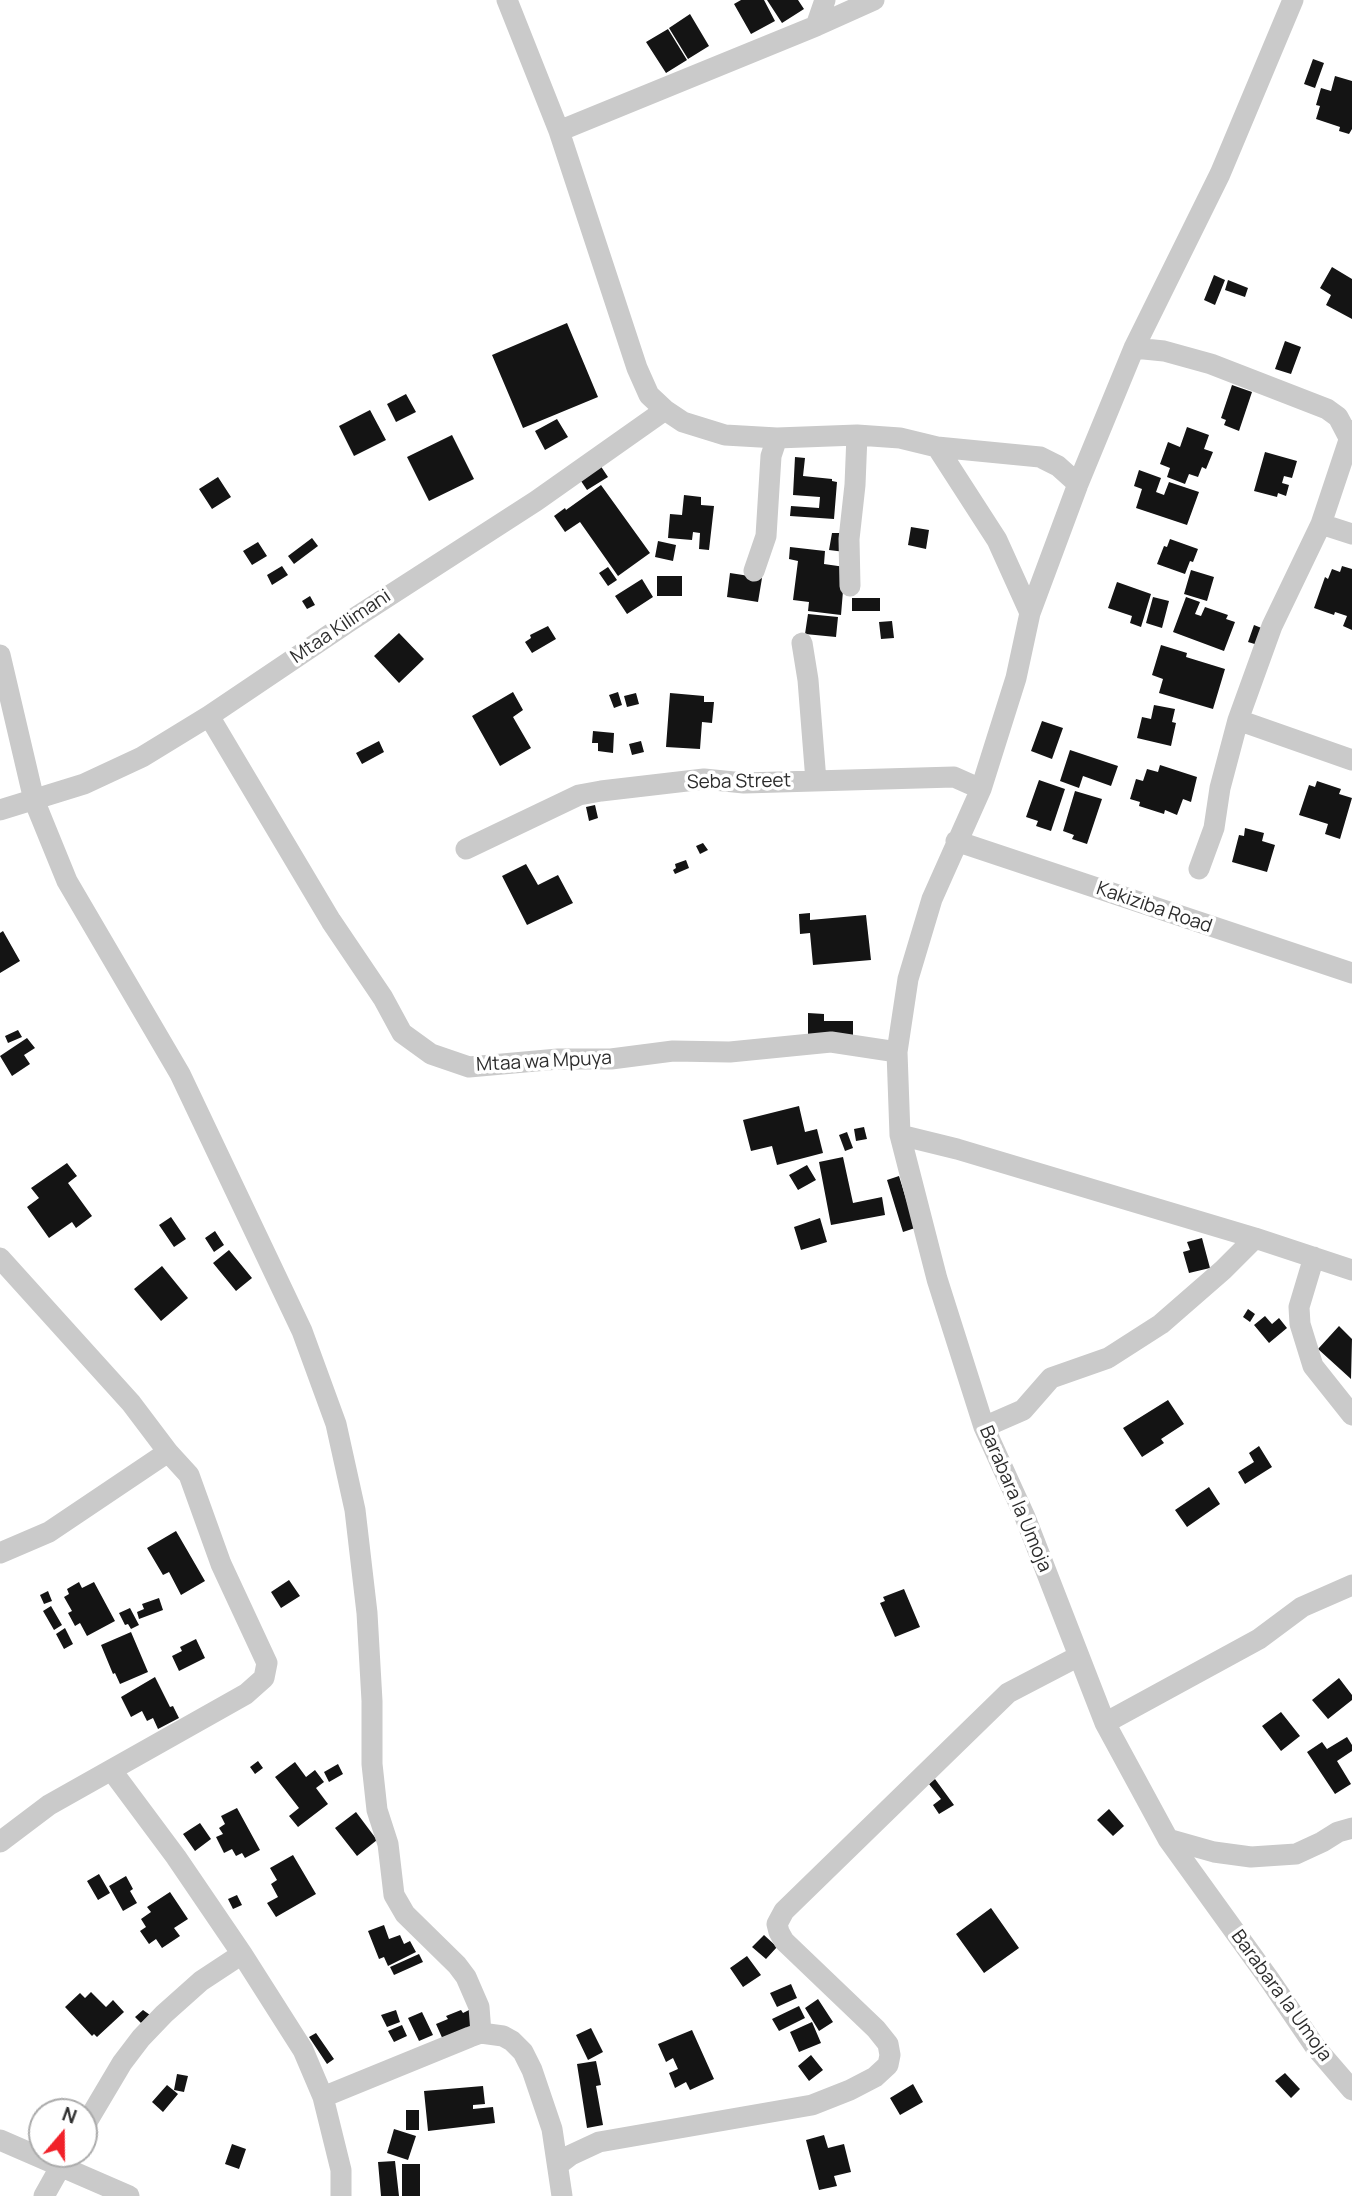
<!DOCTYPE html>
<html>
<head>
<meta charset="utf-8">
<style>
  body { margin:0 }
  #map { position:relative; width:1352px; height:2196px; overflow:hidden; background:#fff; font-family:Manrope,sans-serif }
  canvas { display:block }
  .north { position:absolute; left:28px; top:2098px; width:70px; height:70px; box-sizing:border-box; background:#fff; border:2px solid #ababab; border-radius:50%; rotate:20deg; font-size:19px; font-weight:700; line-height:28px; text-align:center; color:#2d2d2d }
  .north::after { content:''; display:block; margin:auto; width:24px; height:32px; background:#f12129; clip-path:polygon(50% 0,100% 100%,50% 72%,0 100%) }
</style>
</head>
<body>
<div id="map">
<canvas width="1352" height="2196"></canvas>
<div class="north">N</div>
</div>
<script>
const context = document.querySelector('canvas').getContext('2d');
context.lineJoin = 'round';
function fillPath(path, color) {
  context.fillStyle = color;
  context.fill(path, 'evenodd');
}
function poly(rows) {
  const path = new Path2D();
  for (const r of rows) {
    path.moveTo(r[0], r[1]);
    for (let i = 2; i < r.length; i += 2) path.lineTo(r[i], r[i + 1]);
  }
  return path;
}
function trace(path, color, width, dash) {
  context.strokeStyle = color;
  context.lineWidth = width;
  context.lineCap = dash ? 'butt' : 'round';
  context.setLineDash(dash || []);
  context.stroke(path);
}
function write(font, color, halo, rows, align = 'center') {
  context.font = font + ' Manrope,sans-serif';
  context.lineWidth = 7;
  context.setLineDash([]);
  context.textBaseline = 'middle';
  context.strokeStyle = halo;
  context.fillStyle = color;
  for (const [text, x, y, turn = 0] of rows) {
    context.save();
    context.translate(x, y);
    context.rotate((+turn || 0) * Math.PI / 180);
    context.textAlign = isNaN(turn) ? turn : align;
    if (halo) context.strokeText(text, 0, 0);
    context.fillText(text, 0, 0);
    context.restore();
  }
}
const building = poly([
  [741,0,764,0,775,21,751,34,734,4],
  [767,0,798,0,804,9,782,23],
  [690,14,709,46,688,59,669,28],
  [668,29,687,60,666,73,646,42],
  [1313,59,1324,63,1315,88,1304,84],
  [1335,76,1352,81,1352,129,1349,134,1339,131,1340,127,1316,119,1320,106,1316,105,1321,88,1331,91],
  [1332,267,1352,279,1352,319,1326,305,1331,295,1320,288],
  [1214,275,1225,280,1215,305,1204,300],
  [1228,280,1248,288,1245,297,1225,290],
  [567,323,598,397,523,428,492,355],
  [1285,341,1301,347,1291,374,1275,369],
  [1232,385,1252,392,1239,431,1224,425,1226,420,1221,418],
  [406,394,416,412,396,422,387,404],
  [370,410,386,440,354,456,339,426],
  [557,419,568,437,545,450,535,431],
  [1187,427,1209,435,1204,449,1213,452,1206,469,1202,467,1198,477,1189,474,1185,484,1167,477,1170,468,1160,464,1168,442,1180,447],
  [452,435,474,479,429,501,407,457],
  [1265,452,1297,461,1292,478,1284,476,1282,483,1289,485,1286,496,1278,493,1277,497,1254,491],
  [795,457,805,458,803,476,832,479,832,481,837,482,834,519,790,516,791,506,819,508,820,497,793,495],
  [600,465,608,477,587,490,579,478],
  [1139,470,1161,478,1156,492,1164,495,1169,482,1199,492,1187,525,1136,508,1142,489,1134,486],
  [218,477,231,497,212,509,199,489],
  [601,485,650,553,618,576,580,522,565,532,554,516,565,508,566,510],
  [684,495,701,497,701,505,714,506,709,550,699,549,700,533,693,532,692,540,668,538,670,514,682,515],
  [911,527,929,530,926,549,908,545],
  [832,533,844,533,845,552,829,550],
  [312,538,318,546,294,564,288,556],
  [1170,539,1198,549,1193,562,1190,561,1185,574,1157,564,1164,546,1167,547],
  [658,541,676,545,673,561,655,557],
  [258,542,267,556,252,565,243,551],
  [790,547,825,551,824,564,845,567,841,615,808,611,809,602,793,600,798,561,789,559],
  [282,566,288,575,272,585,267,575],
  [1342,566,1352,569,1352,630,1343,626,1347,616,1335,612,1334,615,1314,608,1325,577,1328,579,1332,569,1340,572],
  [608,567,617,580,608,586,599,573],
  [1191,570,1214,577,1207,601,1184,594],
  [730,573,762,578,758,602,727,597],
  [657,576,682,576,682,596,657,596],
  [642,579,653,597,627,614,615,596],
  [1117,582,1151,594,1141,627,1130,623,1132,616,1108,608],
  [310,596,315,605,307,609,302,601],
  [1153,597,1169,601,1162,628,1146,623],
  [1186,597,1200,602,1195,614,1201,616,1205,607,1228,615,1226,619,1235,622,1224,651,1173,632],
  [852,598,880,598,880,611,852,611],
  [808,614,838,617,836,637,805,634],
  [892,621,894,638,881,639,879,622],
  [1254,625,1264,629,1258,645,1248,642],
  [548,626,556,639,532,653,525,642,531,638,530,635],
  [399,633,424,659,399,683,374,656],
  [1161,645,1187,653,1186,657,1225,669,1213,709,1159,693,1163,679,1152,675],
  [513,692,523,710,513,717,531,748,500,766,472,716],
  [618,692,622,705,614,708,609,695],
  [636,693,639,704,627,707,624,696],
  [670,693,704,696,704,702,714,702,712,723,702,722,700,749,666,747],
  [1154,705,1175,709,1172,722,1176,723,1171,746,1137,738,1142,717,1151,719],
  [1042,721,1063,728,1052,759,1031,751],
  [593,731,614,733,613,753,598,751,598,743,592,743],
  [379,741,384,752,362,764,356,753],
  [641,741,644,752,632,755,629,744],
  [1070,750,1118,766,1111,786,1083,776,1079,788,1060,781],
  [1160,765,1197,777,1191,802,1183,799,1177,815,1165,810,1164,814,1139,806,1140,802,1130,799,1136,779,1143,781,1147,769,1158,772],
  [1039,780,1065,789,1051,831,1036,826,1038,821,1026,817],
  [1317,781,1341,789,1339,794,1352,798,1340,839,1325,834,1328,824,1299,815,1309,785,1315,787],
  [1075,791,1102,799,1087,844,1072,839,1074,835,1063,831],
  [595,805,598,818,589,821,586,807],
  [1245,828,1264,833,1262,841,1275,845,1267,872,1232,862,1239,835,1244,836],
  [703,843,708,850,700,854,696,846],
  [686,860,689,868,675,874,673,870,676,868,675,864],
  [526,864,538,885,558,875,573,903,527,925,502,876],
  [810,913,810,920,866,915,871,960,813,965,810,933,800,934,799,914],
  [3,931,20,961,0,973,0,933],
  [808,1013,824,1014,824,1021,853,1021,853,1037,808,1036],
  [18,1030,22,1037,8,1043,5,1036],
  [27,1038,35,1048,24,1055,30,1064,12,1076,0,1056],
  [799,1106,805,1132,817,1129,823,1153,777,1165,772,1146,751,1151,743,1120],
  [864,1127,867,1139,856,1141,854,1129],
  [847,1132,853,1148,845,1151,839,1135],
  [843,1157,853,1203,882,1197,885,1215,831,1225,819,1162],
  [67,1163,77,1176,68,1183,92,1216,76,1228,72,1222,49,1238,27,1207,39,1198,31,1188],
  [807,1165,816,1180,798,1190,789,1175],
  [899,1176,915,1228,903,1232,887,1180],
  [171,1217,186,1239,174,1247,159,1225],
  [820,1218,827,1242,801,1250,794,1227],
  [215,1231,224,1245,214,1252,205,1238],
  [1202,1238,1210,1268,1189,1273,1183,1252,1190,1250,1187,1242],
  [229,1250,252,1278,236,1291,213,1263],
  [162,1266,188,1298,161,1321,134,1289],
  [1248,1309,1255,1314,1250,1322,1243,1317],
  [1265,1316,1272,1324,1279,1318,1287,1328,1269,1343,1254,1325],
  [1339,1326,1352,1339,1351,1379,1318,1349],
  [1168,1400,1184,1424,1161,1439,1164,1443,1142,1457,1123,1428],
  [1259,1446,1272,1467,1245,1484,1238,1472,1254,1462,1249,1453],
  [1209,1487,1220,1504,1187,1527,1175,1510],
  [176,1531,205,1581,181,1595,169,1572,163,1575,147,1548],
  [289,1580,300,1596,281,1608,271,1592],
  [79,1582,82,1588,94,1582,115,1621,87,1636,80,1623,75,1626,68,1613,72,1611,64,1597,69,1594,67,1589],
  [904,1589,920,1627,895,1637,880,1603,885,1601,883,1597],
  [48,1591,52,1601,44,1604,40,1595],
  [159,1598,163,1610,139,1619,137,1612,144,1609,142,1604],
  [51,1606,62,1625,54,1630,43,1611],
  [130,1608,139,1625,131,1629,128,1624,125,1625,119,1613],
  [65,1628,73,1644,64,1649,56,1634],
  [131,1632,148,1672,120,1684,115,1673,113,1674,101,1645],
  [196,1639,205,1658,179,1671,172,1656,182,1651,180,1647],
  [155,1677,170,1707,173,1706,179,1718,158,1729,153,1718,147,1721,142,1711,131,1717,121,1697],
  [1339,1678,1352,1695,1352,1700,1328,1719,1312,1700],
  [1281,1712,1300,1736,1281,1751,1262,1726],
  [1347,1737,1352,1745,1352,1751,1337,1761,1351,1784,1335,1794,1307,1752,1322,1742,1327,1749],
  [258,1761,263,1768,255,1774,250,1767],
  [295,1762,306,1777,315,1770,324,1782,316,1788,328,1804,298,1827,289,1816,299,1808,275,1777],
  [338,1764,343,1774,329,1782,324,1772],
  [935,1779,954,1805,939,1814,933,1805,941,1799,929,1784],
  [237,1808,260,1850,245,1858,242,1853,236,1856,232,1849,224,1853,216,1837,223,1834,219,1828,225,1824,221,1816],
  [1109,1809,1124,1826,1113,1836,1097,1820],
  [356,1812,377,1840,357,1856,335,1828],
  [200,1823,211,1839,195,1851,183,1834],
  [293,1855,316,1894,276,1917,267,1903,278,1897,271,1884,277,1880,270,1868],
  [99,1874,110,1893,98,1900,87,1881],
  [126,1876,133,1889,130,1891,137,1903,123,1911,109,1886],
  [170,1892,188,1919,174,1928,180,1936,162,1948,156,1939,149,1944,140,1931,146,1927,141,1919,151,1912,147,1907],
  [237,1895,242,1905,233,1909,228,1899],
  [991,1908,1019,1948,984,1973,956,1934],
  [384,1925,389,1939,400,1935,404,1944,410,1941,416,1952,388,1966,384,1957,379,1959,368,1931],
  [764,1935,777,1947,766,1959,752,1947],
  [419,1954,423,1962,394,1975,390,1967],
  [747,1956,761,1975,743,1987,730,1968],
  [791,1984,797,1998,777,2007,770,1993],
  [91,1992,106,2007,113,2000,124,2012,97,2037,94,2034,92,2036,65,2007,80,1993,85,1998],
  [818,1999,833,2022,819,2031,805,2008],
  [799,2006,805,2018,779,2031,772,2019],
  [473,2008,480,2026,444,2042,436,2024,448,2019,446,2016,461,2010,463,2013],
  [143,2010,150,2015,141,2023,135,2017],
  [396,2010,400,2022,387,2027,381,2015],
  [422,2012,433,2035,419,2041,408,2018],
  [812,2022,821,2043,799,2052,790,2032],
  [402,2025,407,2036,394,2042,388,2031],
  [591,2028,603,2052,588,2060,576,2035],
  [692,2030,714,2079,690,2090,686,2082,675,2088,669,2073,678,2069,673,2058,666,2062,658,2044],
  [316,2033,334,2059,327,2064,309,2037],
  [811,2055,823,2070,809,2081,798,2066],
  [596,2061,601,2085,596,2086,603,2125,587,2128,577,2064],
  [1285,2073,1300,2089,1291,2098,1275,2081],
  [177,2074,188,2076,184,2092,174,2090],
  [913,2084,923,2102,900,2115,890,2098],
  [167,2085,178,2094,163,2112,152,2102],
  [483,2086,485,2104,473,2105,473,2109,493,2107,495,2123,428,2131,424,2091],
  [406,2110,419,2110,419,2130,406,2130],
  [394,2129,416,2136,408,2160,387,2153],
  [824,2135,828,2148,844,2144,851,2172,834,2176,837,2186,819,2190,806,2140],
  [232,2144,246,2149,239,2169,225,2164],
  [395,2161,399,2196,381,2196,378,2162],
  [402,2164,420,2164,420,2196,402,2196]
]);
const minor = poly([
  [507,0,559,131,637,368,649,395,665,410,683,422,725,435,777,438,857,435,900,438,937,447,1040,457,1058,466,1078,484],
  [1293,0,1220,174,1134,348,1078,484,1030,613,1016,678,981,789,932,899,908,979,897,1052,900,1135,937,1279,984,1427,1025,1517,1105,1723,1168,1839,1269,1979,1316,2048,1352,2090],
  [816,26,825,0],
  [559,131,816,26,874,0],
  [1134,348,1164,351,1211,364,1327,409,1338,417,1349,438],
  [937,447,997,540,1030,613],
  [1321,524,1352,534],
  [754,571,766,536,771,456,777,438],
  [850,586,849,539,855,485,857,435],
  [802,643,808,680,816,781],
  [0,655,34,800,67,881,180,1074,302,1331,336,1424,355,1510,367,1613,372,1701,372,1764,377,1810,388,1844,394,1895,405,1914,457,1965,466,1977,479,2007,481,2033],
  [209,716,331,921,383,998,402,1033,431,1054,469,1067,558,1059,611,1059,673,1051,730,1052,831,1042,897,1052],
  [1238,720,1352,760],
  [0,810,84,784,142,757,209,716,350,621,536,501,665,410],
  [956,841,1352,973],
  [466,849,579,795,601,791,704,779,744,783,954,777,981,789],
  [1199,869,1214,828,1220,788,1238,720,1272,626,1321,524,1352,431],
  [900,1135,957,1149,1255,1238,1352,1270],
  [1314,1257,1299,1307,1300,1324,1313,1366,1352,1415],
  [0,1258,131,1403,168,1452,189,1475,221,1564,267,1663,264,1678,246,1694,49,1805,0,1842],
  [984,1427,1023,1410,1051,1378,1108,1358,1161,1324,1223,1270,1255,1238],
  [0,1553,49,1532,168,1452],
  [1105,1723,1259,1639,1302,1607,1352,1585],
  [112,1771,176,1857,242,1954,303,2050,323,2097,341,2170,341,2196],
  [1168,1839,1214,1852,1251,1857,1296,1854,1322,1842,1338,1832,1352,1828],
  [323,2097,470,2037,481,2033,503,2036,512,2041,523,2052,532,2070,552,2129,562,2196],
  [84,2127,122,2063,141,2038,164,2014,201,1981,242,1954],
  [0,2140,129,2196],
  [558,2165,571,2155,599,2142,812,2105,850,2090,875,2077,888,2065,890,2055,888,2044,876,2029,784,1941,779,1932,777,1924,784,1911,1008,1693,1079,1656],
  [44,2196,67,2155]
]);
const streetNames = [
  ["Mtaa Kilimani",341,627,-34],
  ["Seba Street",739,782,-1],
  ["Kakiziba Road",1154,908,19],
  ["Mtaa wa Mpuya",544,1062,-3],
  ["Barabara la Umoja",1015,1499,67],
  ["Barabara la Umoja",1281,1996,54]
];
fillPath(building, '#141414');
trace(minor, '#cacaca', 21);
write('19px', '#2d2d2d', '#fff', streetNames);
</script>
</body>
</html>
